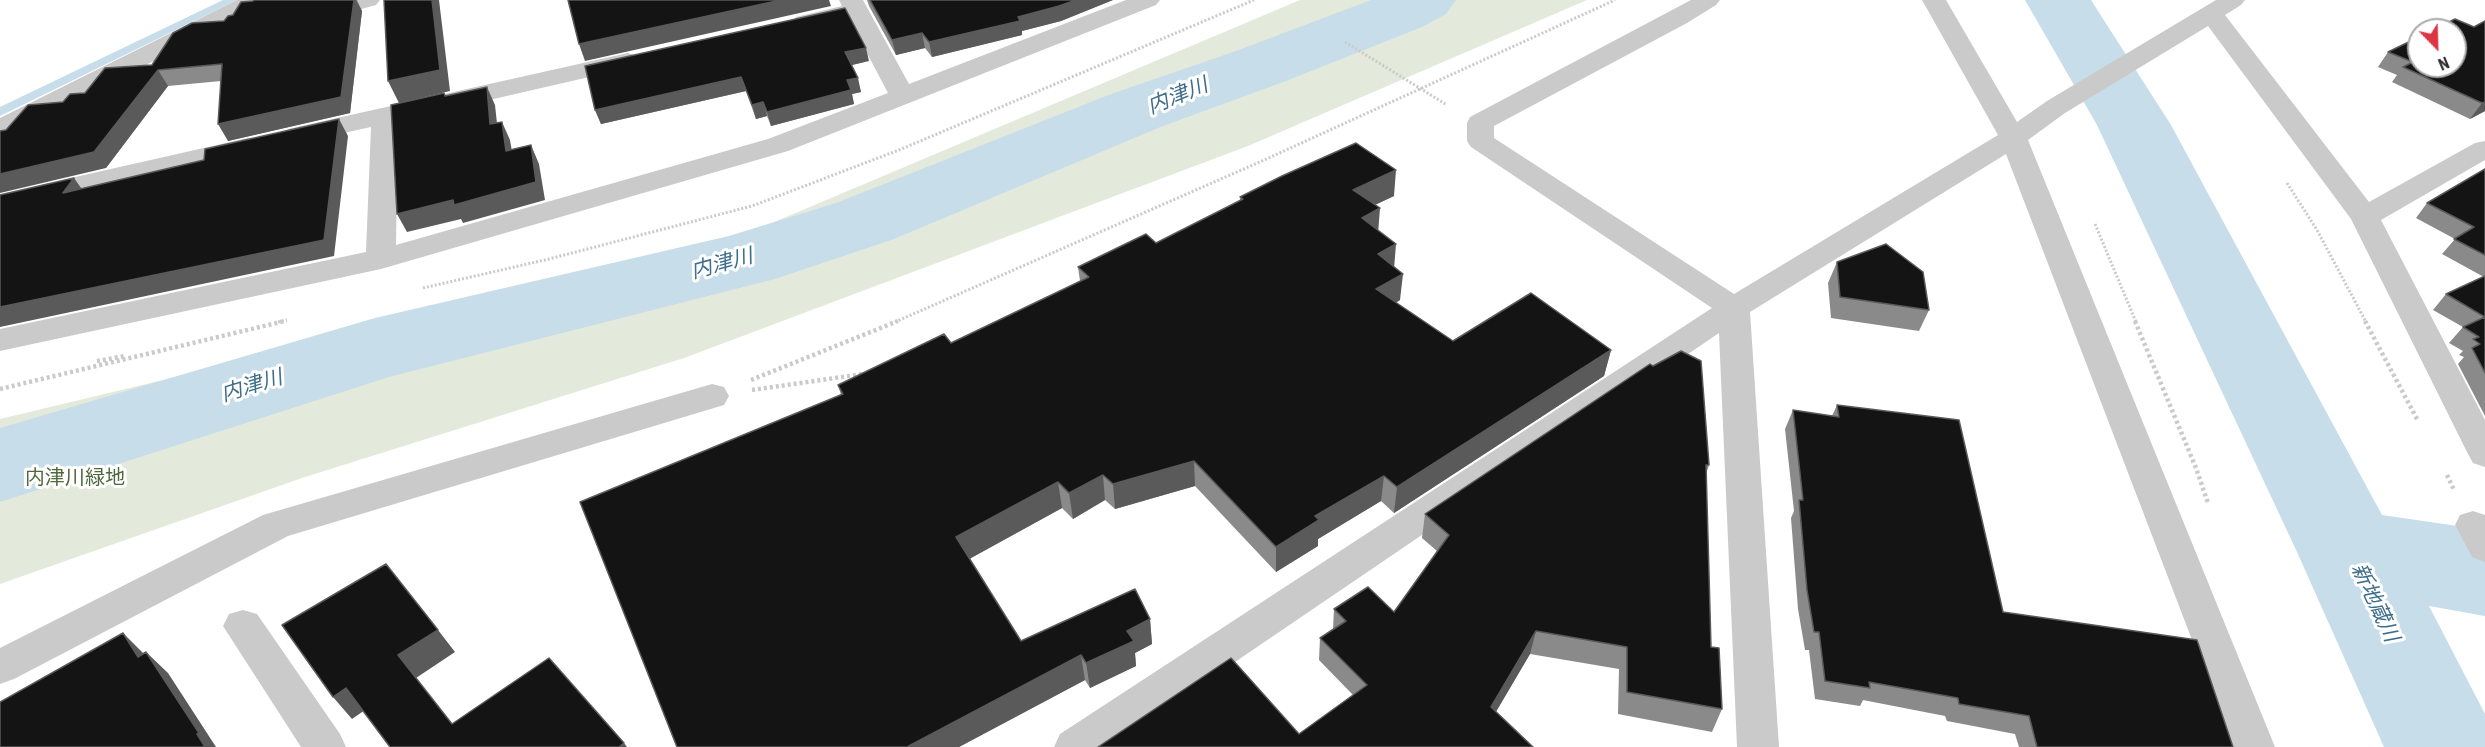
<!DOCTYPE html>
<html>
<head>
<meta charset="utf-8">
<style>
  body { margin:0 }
  #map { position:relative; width:2485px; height:747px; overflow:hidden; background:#fff; font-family:"Roboto Condensed",sans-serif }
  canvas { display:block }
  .north { position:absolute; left:2407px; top:18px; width:60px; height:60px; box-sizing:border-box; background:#fff; border:2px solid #ababab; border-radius:50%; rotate:157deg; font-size:16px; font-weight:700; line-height:24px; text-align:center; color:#2d2d2d }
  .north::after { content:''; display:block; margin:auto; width:21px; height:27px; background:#de3543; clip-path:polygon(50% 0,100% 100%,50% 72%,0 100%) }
</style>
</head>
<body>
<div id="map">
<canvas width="2485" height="747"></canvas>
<div class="north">N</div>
</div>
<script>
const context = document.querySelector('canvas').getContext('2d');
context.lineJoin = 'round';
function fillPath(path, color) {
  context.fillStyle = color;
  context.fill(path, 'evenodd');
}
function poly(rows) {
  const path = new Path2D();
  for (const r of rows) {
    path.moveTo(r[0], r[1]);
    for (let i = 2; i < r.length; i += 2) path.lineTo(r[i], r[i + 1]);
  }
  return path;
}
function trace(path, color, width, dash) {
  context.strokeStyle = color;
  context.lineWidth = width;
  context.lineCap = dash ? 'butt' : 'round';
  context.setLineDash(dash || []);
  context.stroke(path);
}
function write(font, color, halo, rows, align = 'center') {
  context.font = font + ' "Roboto Condensed","Noto Sans JP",sans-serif';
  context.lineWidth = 6;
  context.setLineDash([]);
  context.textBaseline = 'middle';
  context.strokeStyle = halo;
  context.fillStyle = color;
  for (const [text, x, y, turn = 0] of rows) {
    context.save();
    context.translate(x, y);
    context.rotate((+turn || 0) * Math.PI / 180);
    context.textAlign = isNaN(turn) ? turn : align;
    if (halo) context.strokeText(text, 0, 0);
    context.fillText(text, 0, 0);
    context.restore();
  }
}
const green = poly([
  [1300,0,1587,0,1248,146,684,358,302,478,0,584,0,419,589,278,760,228]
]);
const stream = poly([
  [223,0,237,0,0,116,0,107,223,0]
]);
const river = poly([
  [1371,0,1456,0,1446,14,1422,27,1286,81,1163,126,894,239,775,279,389,377,0,502,0,428,375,318,729,236,836,203,1111,94,1236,51,1371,0],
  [2025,0,2091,0,2171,125,2382,515,2485,530,2485,616,2429,606,2485,714,2485,747,2384,747,2297,552,2097,125,2025,0]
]);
const pathFar1 = poly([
  [1345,42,1447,105],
  [2287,183,2317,230,2366,322],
  [2095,224,2136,322],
  [423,288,549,259,752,206,899,150,1254,0],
  [278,322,287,320],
  [895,322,1262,161,1615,0]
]);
const path = poly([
  [2135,321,2196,468,2208,503],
  [2365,321,2418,421],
  [97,361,125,356],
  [751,380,898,321],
  [0,389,285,321],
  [752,390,863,374],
  [2447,475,2454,490]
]);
const minor = poly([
  [237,0,268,0,264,5,10,134,0,136,0,118,237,0],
  [335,0,380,0,376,5,354,11,339,5,335,0],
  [839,0,863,0,909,84,1126,0,1160,0,1156,5,788,151,381,269,0,351,0,329,366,252,371,127,298,143,288,141,284,135,288,129,628,53,637,56,641,61,637,66,398,121,396,245,768,139,888,93,849,19,805,29,796,27,793,22,796,17,842,6,839,0],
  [1691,0,1720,0,1716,5,1687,23,1494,126,1494,138,1734,294,1998,135,1922,0,1946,0,2017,122,2047,101,2216,0,2245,0,2241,5,2225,15,2369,202,2475,143,2485,141,2485,160,2381,220,2485,420,2485,467,2473,463,2468,454,2351,219,2208,26,2065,113,2028,140,2275,747,2233,747,2006,154,1750,312,1779,747,1737,747,1719,333,1110,747,1054,747,1060,734,1712,308,1471,147,1467,141,1467,123,1470,117,1691,0],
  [248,138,258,140,262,146,258,152,0,212,0,194,248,138],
  [712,384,724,387,729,396,724,405,288,536,14,679,0,684,0,648,263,515,712,384],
  [2473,511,2485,515,2485,562,2472,557,2455,525,2460,515,2473,511],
  [243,610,257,614,340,734,346,747,301,747,223,626,229,614,243,610]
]);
const wall = poly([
  [254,0,357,0,362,11,350,113,228,141,221,81,168,86,106,168,6,130,63,102,152,65,224,21],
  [867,0,1113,0,1061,21,1022,31,1022,35,932,57,925,48,896,55,869,6],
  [2485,21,2485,111,2470,119,2392,82,2397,75,2378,67,2388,52,2474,27],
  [869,61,851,65,861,92,852,94,854,104,771,126,767,116,756,119,746,91,601,124,595,110],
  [2485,169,2485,416,2458,364,2464,357,2459,355,2463,351,2449,343,2463,327,2433,310,2446,294,2484,277,2442,254,2455,239,2416,218,2427,203],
  [1394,196,1375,205,1378,230,1394,267,1400,300,1396,303,1453,341,1611,350,1604,376,1394,513,1381,501,1318,539,1318,546,1276,572,1195,486,1115,509,1105,500,1073,519,1062,508,969,559,1021,641,1150,619,1152,644,1135,653,1136,666,1090,688,1085,680,959,747,677,747,841,395,838,385,951,343,1080,281,1078,267,1156,243,1240,201,1240,197],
  [1837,262,1929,310,1919,331,1831,318,1828,283],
  [1650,364,1709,465,1706,474,1711,647,1722,709,1712,732,1618,714,1619,669,1530,654,1496,711,1299,734,1353,695,1319,660,1320,638,1333,629,1334,609,1394,612,1437,551,1422,538,1425,514],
  [1837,405,2003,612,2233,747,2019,747,2015,734,1947,721,1945,716,1863,700,1860,706,1815,699,1809,650,1805,650,1798,609,1791,518,1794,511,1785,429,1793,410,1832,416]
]);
const shadedWall = poly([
  [354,0,356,0,362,11,350,113,228,141,218,124],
  [432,0,439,0,450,91,399,103,388,81],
  [781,0,829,0,831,6,585,61,579,44],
  [1076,0,1113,0,1061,21,1022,31,1022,35,932,57,929,42],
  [922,33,925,48,896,55,892,40],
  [866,48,869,61,848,66,845,52],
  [158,70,168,86,106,168,0,193,0,174],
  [741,77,746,91,601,124,595,110],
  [858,78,861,92,852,94,854,104,771,126,767,112,847,80],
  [487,87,495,105,499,142,490,124],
  [763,102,767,116,756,119,752,105],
  [2485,102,2485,111,2470,119,2482,103],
  [339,119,348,136,334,256,0,327,0,307],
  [502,122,510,140,515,169,506,151],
  [531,145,539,164,545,200,463,223,461,219,407,232,397,214,453,200],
  [1396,170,1394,196,1351,216,1353,190],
  [74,178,86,195,63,193],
  [1380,208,1378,234,1362,218],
  [1396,244,1394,269,1378,254],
  [1403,274,1400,300,1373,315,1376,289],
  [1611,350,1604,376,1394,513,1397,487],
  [1194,461,1195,486,1115,509,1113,484],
  [1103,475,1105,500,1073,519,1069,493],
  [1384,476,1381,501,1318,539,1318,546,1276,572,1276,547,1315,516],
  [1058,482,1062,508,962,563,956,537],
  [1150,619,1152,644,1135,653,1136,666,1090,688,1086,663,1127,631],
  [438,630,455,652,416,678,398,655],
  [1536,631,1530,654,1486,729,1491,707],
  [123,633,145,655,138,657],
  [146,652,168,673,216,747,205,747],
  [1081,655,1085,680,959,747,907,747],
  [346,688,365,710,352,719,333,697],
  [624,743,627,747,619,747]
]);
const building = poly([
  [254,0,354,0,341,97,218,124,222,64,158,70,94,152,0,174,0,131,6,130,28,105,63,102,70,94,85,93,105,68,152,65,173,33,192,23,224,21,228,16,233,15,241,2,253,1,254,0],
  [384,0,432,0,440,70,388,81,384,0],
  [568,0,781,0,579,44,568,0],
  [870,0,1076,0,1059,6,1018,17,1020,21,929,42,922,33,892,40,870,0],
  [845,8,866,48,845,52,858,78,847,80,851,90,767,112,763,102,752,105,741,77,595,110,585,66,845,8],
  [2455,19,2474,27,2485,21,2485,102,2482,103,2403,67,2413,62,2388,52,2419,37,2419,66,2455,66,2455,30,2433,30,2455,19],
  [487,87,490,124,502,122,506,151,531,145,536,182,454,205,453,200,397,214,391,105,444,93,445,96,487,87],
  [339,119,324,240,0,307,0,195,74,178,63,193,204,160,205,149,339,119],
  [1356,143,1396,170,1353,190,1380,208,1362,218,1396,244,1378,254,1403,274,1376,289,1453,341,1531,293,1611,350,1397,487,1384,476,1315,516,1319,520,1276,547,1194,461,1113,484,1103,475,1069,493,1058,482,956,537,1021,641,1135,589,1150,619,1127,631,1134,641,1086,663,1081,655,907,747,677,747,580,502,843,394,838,385,944,334,951,343,1089,277,1078,267,1146,234,1156,243,1243,199,1240,197,1282,176,1356,143],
  [2485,169,2485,255,2454,239,2474,227,2427,203,2485,169],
  [1886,244,1923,272,1929,310,1840,297,1837,262,1886,244],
  [2485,276,2485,317,2446,294,2485,276],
  [2485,317,2485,373,2472,348,2480,344,2473,339,2479,337,2463,327,2485,317],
  [1681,351,1701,361,1709,465,1706,465,1711,647,1719,648,1722,709,1627,692,1627,647,1536,631,1491,707,1533,747,1098,747,1231,658,1299,734,1367,685,1320,638,1346,621,1334,609,1368,587,1394,612,1449,535,1425,514,1650,364,1653,366,1681,351],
  [1837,405,1959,420,2003,612,2197,640,2233,747,2037,747,2029,716,1959,704,1958,698,1869,682,1870,688,1825,681,1819,632,1814,632,1807,590,1799,500,1803,500,1793,410,1839,417,1837,405],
  [386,564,438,630,398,655,452,724,549,658,624,743,619,747,390,747,346,688,333,697,282,625,386,564],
  [123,633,138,657,146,652,199,733,197,734,205,747,0,747,0,702,123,633]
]);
const parkNames = [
  ["内津川緑地",75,479]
];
const waterNames = [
  ["内津川",1178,97,-22],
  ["内津川",722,265,-15],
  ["内津川",252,387,-17],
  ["新地蔵川",2374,603,65]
];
fillPath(green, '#e3eadb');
fillPath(stream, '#c7ddea');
fillPath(river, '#c7ddea');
trace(pathFar1, '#cacaca', 3, [2, 2]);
trace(path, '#cacaca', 4.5, [3, 3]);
fillPath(minor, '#cacaca');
fillPath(wall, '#8a8a8a');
fillPath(shadedWall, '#5a5a5a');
fillPath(building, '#141414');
trace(building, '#5a5a5a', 1.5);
write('20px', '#51673c', '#fff', parkNames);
write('italic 21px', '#3e6e8b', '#fff', waterNames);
</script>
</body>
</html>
